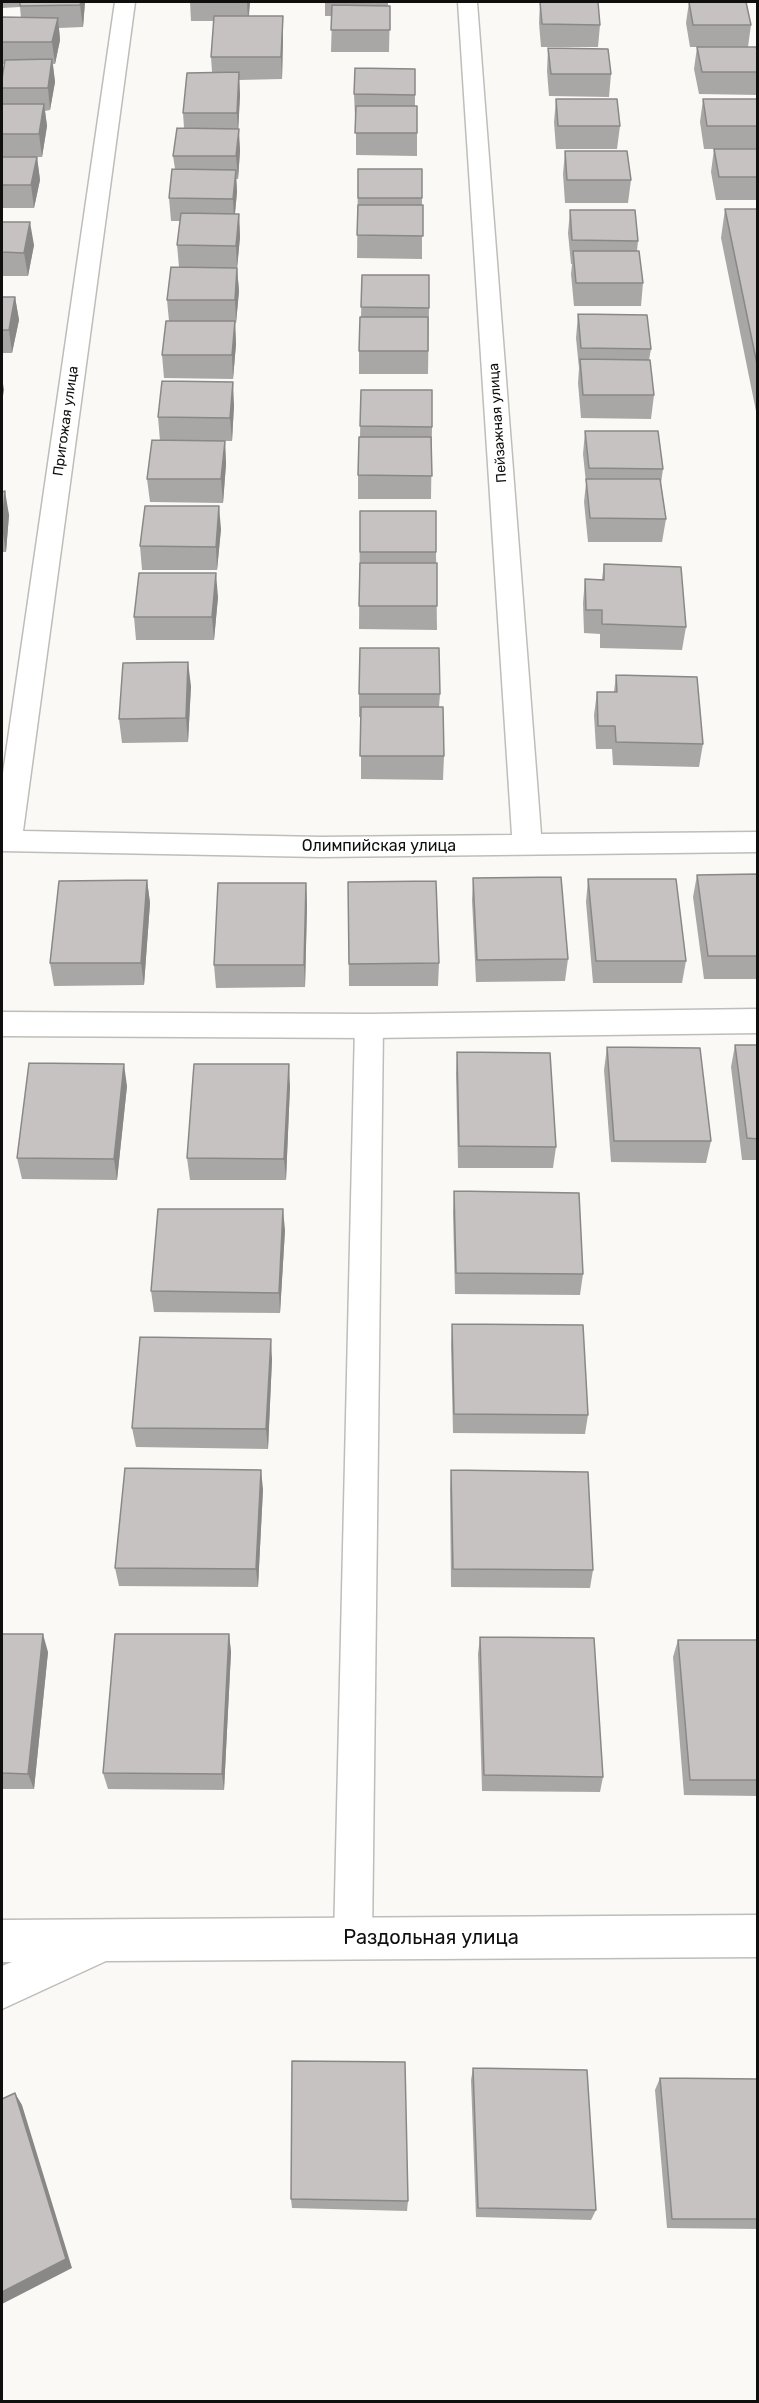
<!DOCTYPE html>
<html>
<head>
<meta charset="utf-8">
<style>
  body { margin:0 }
  #map { position:relative; width:759px; height:2403px; overflow:hidden; background:#faf9f6; font-family:Rubik,sans-serif }
  canvas { display:block }
  .frame { position:absolute; inset:0; border:3px solid #0f0f0e; pointer-events:none }
</style>
</head>
<body>
<div id="map">
<canvas width="759" height="2403"></canvas>
<div class="frame"></div>
</div>
<script>
const context = document.querySelector('canvas').getContext('2d');
context.lineJoin = 'round';
function poly(rows) {
  const path = new Path2D();
  for (const r of rows) {
    path.moveTo(r[0], r[1]);
    for (let i = 2; i < r.length; i += 2) path.lineTo(r[i], r[i + 1]);
  }
  return path;
}
function trace(path, color, width, dash) {
  context.strokeStyle = color;
  context.lineWidth = width;
  context.lineCap = dash ? 'butt' : 'round';
  context.setLineDash(dash || []);
  context.stroke(path);
}
function fillPath(path, color) {
  context.fillStyle = color;
  context.fill(path, 'evenodd');
}
function write(font, color, halo, rows, align = 'center') {
  context.font = font + ' Rubik,sans-serif';
  context.lineWidth = 4.5;
  context.setLineDash([]);
  context.textBaseline = 'middle';
  context.strokeStyle = halo;
  context.fillStyle = color;
  for (const [text, x, y, turn = 0] of rows) {
    context.save();
    context.translate(x, y);
    context.rotate((+turn || 0) * Math.PI / 180);
    context.textAlign = isNaN(turn) ? turn : align;
    if (halo) context.strokeText(text, 0, 0);
    context.fillText(text, 0, 0);
    context.restore();
  }
}
const lane = poly([
  [369,1015,379,1018,383,1026,372,1939,366,1952,353,1958,340,1952,334,1939,355,1026,359,1018,369,1015]
]);
const street = poly([
  [115,2,135,2,23,831,321,837,512,835,458,2,477,2,541,834,758,832,758,852,321,857,2,851,2,780,115,2],
  [758,1009,758,1033,369,1038,2,1036,2,1012,369,1014,758,1009],
  [758,1915,758,1957,106,1961,2,2009,2,1966,12,1962,2,1962,2,1920,758,1915]
]);
const wall = poly([
  [2,2,85,2,83,27,59,28,60,40,55,64,53,64,55,82,50,110,45,111,47,126,42,157,37,157,40,180,34,208,2,208,2,88,4,64,2,64,2,17,21,18,20,7,2,8],
  [190,2,250,2,249,16,283,16,283,38,282,79,239,80,240,95,238,129,240,151,238,179,236,179,237,192,235,214,239,214,240,237,237,268,239,291,236,323,235,323,236,344,233,379,164,378,162,355,169,321,167,300,179,267,177,245,180,221,171,221,169,198,175,169,173,156,184,128,183,113,212,72,211,57,214,21,191,21],
  [325,2,388,2,388,6,390,6,389,52,331,52,332,16,325,16],
  [540,2,600,25,598,47,541,47,539,23],
  [689,2,751,25,748,47,758,53,758,95,699,94,694,69,697,47,690,47,686,23],
  [548,48,611,74,609,97,549,96,547,71],
  [415,69,415,106,417,106,417,156,356,155,356,117,355,117,354,94],
  [556,99,620,126,617,149,556,149,554,122],
  [703,99,758,99,758,149,704,149,700,122],
  [714,149,758,149,758,200,716,200,711,172],
  [565,151,631,180,628,203,565,203,563,174],
  [358,169,422,198,422,259,357,258],
  [725,209,758,209,758,421,721,238],
  [570,210,638,241,637,251,643,283,641,306,574,306,571,274,572,264,571,264,568,233],
  [2,222,34,245,28,276,2,276],
  [362,275,429,308,428,374,359,374,359,351,361,317],
  [2,297,15,297,19,320,12,353,2,353],
  [578,314,651,349,649,360,654,395,651,419,581,418,578,383,579,368,576,338],
  [361,390,432,427,431,499,358,499,358,475,360,437],
  [234,405,232,441,225,441,226,464,223,503,150,502,147,479,160,441,158,417],
  [585,431,663,469,661,483,666,519,662,542,588,542,584,502,586,483,583,454],
  [2,492,9,515,6,552,2,552],
  [360,511,436,552,437,630,359,629],
  [221,529,217,570,142,570,140,546],
  [604,564,686,627,682,650,600,648,600,634,584,633,583,603,585,579,602,579],
  [218,597,214,640,136,640,134,617],
  [616,675,703,744,699,767,613,765,612,749,596,749,594,715,597,692,614,692],
  [191,686,188,742,122,743,119,719],
  [359,694,440,694,439,707,444,756,443,780,361,779,361,717,359,717],
  [758,874,758,979,704,979,693,897,697,875],
  [473,878,568,959,565,981,476,982,472,900],
  [588,879,686,961,682,983,593,983,586,902],
  [147,880,150,903,144,985,54,986,50,963],
  [348,882,439,963,438,986,349,986],
  [306,883,307,906,305,987,216,988,214,965],
  [735,1045,758,1045,758,1160,742,1160,731,1067],
  [607,1047,711,1141,706,1163,611,1162,604,1070],
  [457,1052,556,1147,553,1168,458,1168,456,1074],
  [127,1086,117,1180,22,1179,17,1158],
  [290,1086,286,1180,190,1180,187,1158],
  [454,1191,583,1274,580,1295,455,1294,453,1213],
  [285,1230,280,1313,154,1312,151,1291],
  [452,1324,588,1415,585,1434,453,1433,451,1345],
  [272,1359,268,1449,136,1447,132,1428],
  [451,1470,593,1570,590,1588,451,1587,450,1489],
  [263,1489,258,1587,119,1586,115,1568],
  [2,1634,48,1652,34,1789,2,1789],
  [229,1634,231,1652,224,1790,108,1789,103,1773],
  [480,1637,603,1777,600,1792,482,1791,478,1654],
  [678,1640,758,1640,758,1796,684,1795,673,1657],
  [473,2068,596,2210,591,2220,476,2217,471,2080],
  [660,2078,758,2079,758,2229,667,2228,655,2090],
  [291,2199,408,2201,407,2211,292,2208]
]);
const shadedWall = poly([
  [81,2,85,2,83,27,80,5],
  [247,2,250,2,248,21],
  [283,16,283,38,282,79,281,57],
  [58,18,60,40,55,64,52,42],
  [52,59,55,82,50,110,48,88],
  [239,72,240,95,238,135,237,113],
  [44,104,47,126,42,157,39,134],
  [239,129,240,151,238,179,236,156],
  [37,157,40,180,34,208,31,185],
  [236,170,237,192,234,222,233,199],
  [239,214,240,237,237,269,236,246],
  [30,222,34,245,28,276,24,253],
  [237,268,239,291,236,323,235,300],
  [15,297,19,320,12,353,9,330],
  [235,321,236,344,233,379,232,355],
  [2,377,4,390,2,402],
  [233,382,234,405,232,441,230,418],
  [225,441,226,464,223,503,221,479],
  [5,491,9,515,6,552,2,528],
  [219,506,221,529,217,570,216,547],
  [216,573,218,597,214,640,212,617],
  [188,662,191,686,188,742,186,718],
  [147,880,150,903,144,985,141,963],
  [306,883,307,906,305,987,304,965],
  [124,1064,127,1086,117,1180,114,1159],
  [289,1064,290,1086,286,1180,284,1159],
  [283,1209,285,1230,280,1313,279,1293],
  [271,1339,272,1359,268,1449,266,1429],
  [261,1470,263,1489,258,1587,256,1569],
  [43,1634,48,1652,34,1789,28,1774],
  [229,1634,231,1652,224,1790,222,1774],
  [15,2093,22,2105,72,2268,2,2304,2,2292]
]);
const building = poly([
  [20,2,81,2,80,5,20,6,20,2],
  [540,2,598,2,600,25,542,24,540,2],
  [689,2,746,2,751,25,693,25,689,2],
  [332,5,390,6,390,30,331,30,332,5],
  [214,16,283,16,281,57,211,57,214,16],
  [2,17,58,18,52,42,2,42,2,17],
  [697,47,756,47,758,53,758,72,702,72,697,47],
  [548,48,608,49,611,74,551,74,548,48],
  [52,59,48,88,2,88,2,79,5,60,52,59],
  [355,68,415,69,415,95,354,94,355,68],
  [239,72,237,113,183,113,187,73,239,72],
  [556,99,617,99,620,126,558,126,556,99],
  [703,99,758,99,758,126,707,126,703,99],
  [2,104,44,104,39,134,2,134,2,104],
  [356,106,417,106,417,133,355,133,356,106],
  [177,128,239,129,236,156,173,156,177,128],
  [714,149,758,149,758,177,719,177,714,149],
  [565,151,627,151,631,180,567,180,565,151],
  [2,157,37,157,31,185,2,185,2,157],
  [172,169,236,170,233,199,169,198,172,169],
  [358,169,422,169,422,198,358,198,358,169],
  [358,205,423,205,423,236,357,235,358,205],
  [725,209,758,209,758,369,725,209],
  [570,210,635,210,638,241,572,240,570,210],
  [181,213,239,214,236,246,177,245,181,213],
  [2,222,30,222,24,253,2,252,2,222],
  [573,251,639,251,643,283,576,283,573,251],
  [171,267,237,268,235,300,167,300,171,267],
  [362,275,429,275,429,308,361,307,362,275],
  [2,297,15,297,9,330,2,330,2,297],
  [578,314,647,315,651,349,581,348,578,314],
  [360,317,428,317,428,351,359,351,360,317],
  [166,321,235,321,232,355,162,355,166,321],
  [580,359,650,360,654,395,583,395,580,359],
  [162,381,233,382,230,418,158,417,162,381],
  [361,390,432,390,432,427,360,426,361,390],
  [585,431,658,431,663,469,589,468,585,431],
  [359,437,431,437,432,476,358,475,359,437],
  [152,440,225,441,221,479,147,479,152,440],
  [586,479,660,479,666,519,590,518,586,479],
  [5,491,2,528,2,492,5,491],
  [145,506,219,506,216,547,140,546,145,506],
  [360,511,436,511,436,552,360,552,360,511],
  [360,563,437,563,437,606,359,606,360,563],
  [604,564,681,567,686,627,602,624,602,610,586,610,585,579,604,580,604,564],
  [139,573,216,573,212,617,134,617,139,573],
  [360,648,439,648,440,694,359,694,360,648],
  [188,662,186,718,119,719,123,663,188,662],
  [616,675,697,677,703,744,616,742,615,726,598,726,597,692,617,692,616,675],
  [361,707,443,707,444,756,360,756,361,707],
  [758,874,758,956,708,956,697,875,758,874],
  [561,877,568,959,477,960,473,878,561,877],
  [588,879,676,879,686,961,596,961,588,879],
  [147,880,141,963,50,963,59,881,147,880],
  [436,881,439,963,349,964,348,882,436,881],
  [218,883,306,883,304,965,214,965,218,883],
  [735,1045,758,1045,758,1139,747,1138,735,1045],
  [607,1047,700,1048,711,1141,614,1141,607,1047],
  [457,1052,550,1053,556,1147,459,1146,457,1052],
  [29,1063,124,1064,114,1159,17,1158,29,1063],
  [194,1064,289,1064,284,1159,187,1158,194,1064],
  [454,1191,579,1193,583,1274,456,1273,454,1191],
  [158,1209,283,1209,279,1293,151,1291,158,1209],
  [452,1324,583,1325,588,1415,454,1414,452,1324],
  [140,1337,271,1339,266,1429,132,1428,140,1337],
  [125,1468,261,1470,256,1569,115,1568,125,1468],
  [451,1470,588,1472,593,1570,453,1569,451,1470],
  [2,1634,43,1634,28,1774,2,1773,2,1634],
  [115,1634,229,1634,222,1774,103,1773,115,1634],
  [480,1637,594,1638,603,1777,484,1775,480,1637],
  [678,1640,758,1640,758,1780,690,1780,678,1640],
  [292,2061,405,2062,408,2201,291,2199,292,2061],
  [473,2068,587,2070,596,2210,478,2208,473,2068],
  [660,2078,758,2079,758,2219,672,2219,660,2078],
  [15,2093,66,2259,2,2292,2,2099,15,2093]
]);
const farStreetnames = [
  ["Пригожая улица",66,421,-82],
  ["Пейзажная улица",498,423,-94]
];
const streetNames = [
  ["Олимпийская улица",379,846]
];
const nearStreetnames = [
  ["Раздольная улица",431,1938]
];
trace(lane, '#bebdba', 3);
trace(street, '#bebdba', 3);
fillPath(lane, '#fff');
fillPath(street, '#fff');
fillPath(wall, '#a9a7a6');
fillPath(shadedWall, '#8a8887');
fillPath(building, '#c5c2c1');
trace(building, '#8a8887', 1.5);
write('14px', '#0f0f0e', '#fff', farStreetnames);
write('16px', '#0f0f0e', '#fff', streetNames);
write('20px', '#0f0f0e', '#fff', nearStreetnames);
</script>
</body>
</html>
